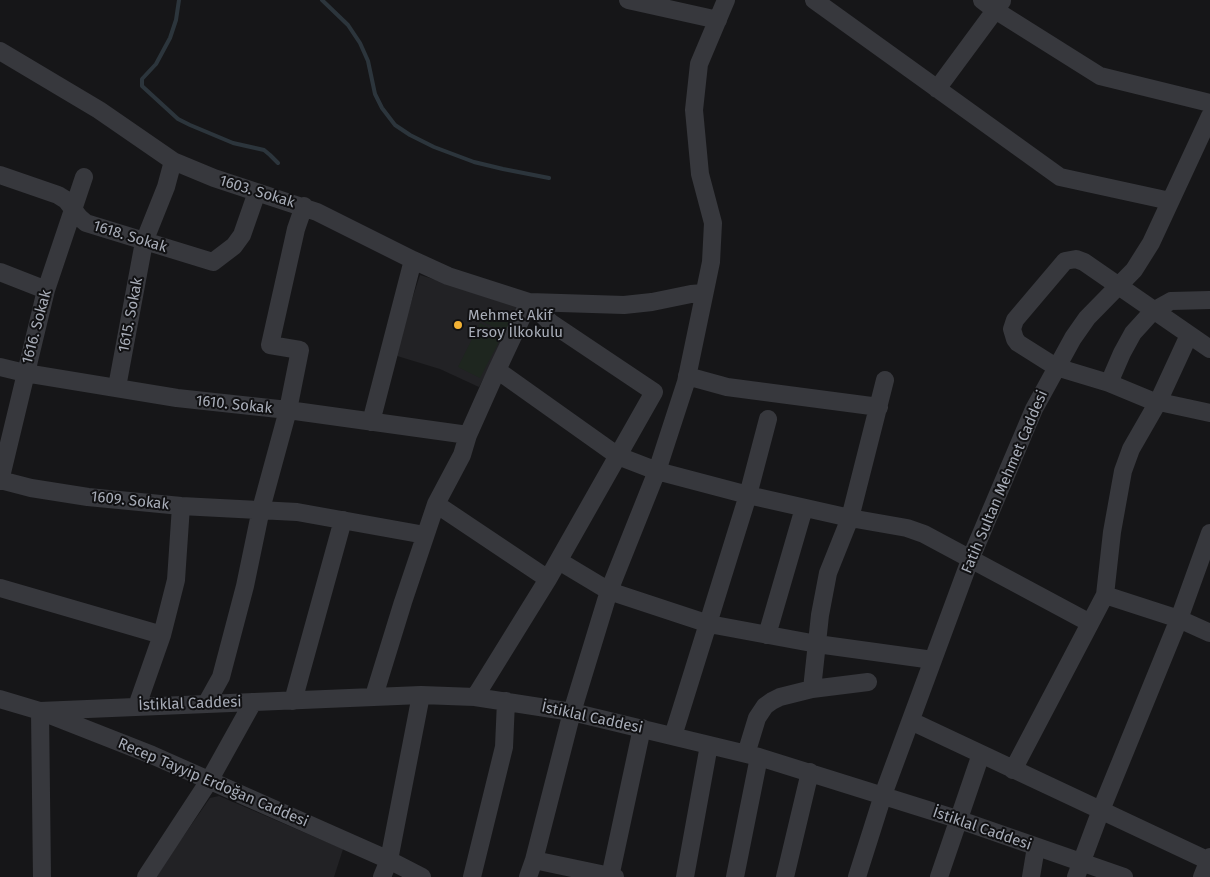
<!DOCTYPE html>
<html>
<head>
<meta charset="utf-8">
<style>
  body { margin:0 }
  canvas { display:block; background:#161618 }
</style>
</head>
<body>
<canvas width="1210" height="877"></canvas>
<script>
const context = document.querySelector('canvas').getContext('2d');
context.lineJoin = 'round';
function fillPath(path, color) {
  context.fillStyle = color;
  context.fill(path, 'evenodd');
}
function poly(rows) {
  const path = new Path2D();
  for (const r of rows) {
    path.moveTo(r[0], r[1]);
    for (let i = 2; i < r.length; i += 2) path.lineTo(r[i], r[i + 1]);
  }
  return path;
}
function trace(path, color, width, dash) {
  context.strokeStyle = color;
  context.lineWidth = width;
  context.lineCap = dash ? 'butt' : 'round';
  context.setLineDash(dash || []);
  context.stroke(path);
}
function write(font, color, halo, rows, align = 'center') {
  context.font = font + ' "Fira Sans",sans-serif';
  context.lineWidth = 4;
  context.setLineDash([]);
  context.textBaseline = 'middle';
  context.strokeStyle = halo;
  context.fillStyle = color;
  for (const [text, x, y, turn = 0] of rows) {
    context.save();
    context.translate(x, y);
    context.rotate((+turn || 0) * Math.PI / 180);
    context.textAlign = isNaN(turn) ? turn : align;
    if (halo) context.strokeText(text, 0, 0);
    context.fillText(text, 0, 0);
    context.restore();
  }
}
const built = poly([
  [420,275,522,307,479,387,440,369,394,355],
  [219,796,343,849,334,877,155,877,210,798]
]);
const green = poly([
  [489,313,517,317,508,334,481,321],
  [480,323,503,334,480,378,458,367]
]);
const stream = poly([
  [179,0,176,20,170,38,156,64,142,79,142,86,178,119,190,125,233,143,264,150,270,155,278,163],
  [322,0,348,25,360,43,368,61,375,94,382,108,395,125,410,135,434,147,474,162,503,169,549,178]
]);
const minor = poly([
  [628,0,718,20],
  [814,0,1060,177,1170,201],
  [982,0,995,10,1100,76,1210,103],
  [0,51,99,110,173,161,214,178,317,212,413,260,448,276,529,302,624,305,652,302,691,294,704,293],
  [937,89,1002,1],
  [0,175,58,195,66,200,79,217,86,223,213,262,234,246,242,235,257,192],
  [0,272,46,290],
  [1210,349,1084,262,1076,259,1065,261,1015,320,1012,329,1015,339,1018,343,1056,367,1109,383,1150,400,1210,413],
  [0,367,25,373,177,398,288,410,468,435],
  [497,370,618,456,657,471,748,495,850,518,907,528,924,534,1090,623],
  [687,376,727,387,879,407],
  [1109,383,1122,353,1133,333,1153,311,1171,301,1210,300],
  [117,387,144,242,166,187,173,161],
  [371,422,413,260],
  [0,480,31,488,88,497,181,506,297,512,425,535],
  [0,481,46,290,84,177],
  [436,504,548,579],
  [1210,533,1179,619,1210,633],
  [559,561,609,591,709,624,817,644,933,660],
  [0,588,162,635],
  [1105,595,1112,532,1123,471,1131,449,1158,402,1189,335],
  [767,635,804,508],
  [812,689,820,615,828,573,850,518,885,380],
  [374,696,403,602,436,504,462,455,468,435,497,370,529,302],
  [475,697,548,579,654,392,551,323,529,302],
  [0,699,40,711,152,755,389,860,422,877],
  [293,701,343,520],
  [206,704,221,677,245,586,261,509,288,410,300,350,270,345,296,229,304,206],
  [137,706,162,635,176,580,181,506],
  [911,721,1209,861],
  [673,736,748,495,768,419],
  [746,754,757,718,765,706,772,701,780,697,812,689,868,682],
  [1013,770,1105,595,1179,619,1101,810,1076,877],
  [534,860,615,877],
  [42,877,40,711,421,695,475,697,572,712,759,757,957,819,1124,877],
  [146,877,209,781,253,702],
  [382,877,389,860,421,695],
  [472,877,504,747,506,701],
  [528,877,534,860,572,712,609,591,657,471,686,382,711,262,713,223,700,174,694,110,699,64,726,0],
  [610,877,642,728],
  [685,877,709,745],
  [735,877,759,757],
  [785,877,810,772],
  [857,877,883,795,970,560,1034,409,1073,338,1087,318,1134,270,1151,243,1210,116],
  [939,877,981,754],
  [1031,877,1036,847],
  [1202,877,1210,857]
]);
const markers = [
  [458,325,5,"#f2b134"]
];
const streetNames = [
  ["1603. Sokak",257,192,17],
  ["1618. Sokak",130,237,17],
  ["1615. Sokak",131,315,-79],
  ["1616. Sokak",37,327,-75],
  ["1610. Sokak",234,405,6],
  ["Fatih Sultan Mehmet Caddesi",1005,482,-67],
  ["1609. Sokak",130,501,6],
  ["İstiklal Caddesi",190,704,-2],
  ["İstiklal Caddesi",592,718,12],
  ["Recep Tayyip Erdoğan Caddesi",213,783,23],
  ["İstiklal Caddesi",982,829,19]
];
const poiNames = [
  ["Mehmet Akif",468,316],
  ["Ersoy İlkokulu",468,333]
];
fillPath(built, '#222225');
fillPath(green, '#1e261f');
trace(stream, '#2c353c', 4);
trace(minor, '#37383d', 18);
for (const [x, y, r, color] of markers) {
  const dot = new Path2D();
  dot.arc(x, y, r, 0, 2 * Math.PI);
  context.fillStyle = color;
  context.fill(dot);
  trace(dot, '#111113', 2);
}
write('15px', '#a8adb8', '#111113', streetNames);
write('15px', '#a8adb8', '#111113', poiNames, 'left');
</script>
</body>
</html>
